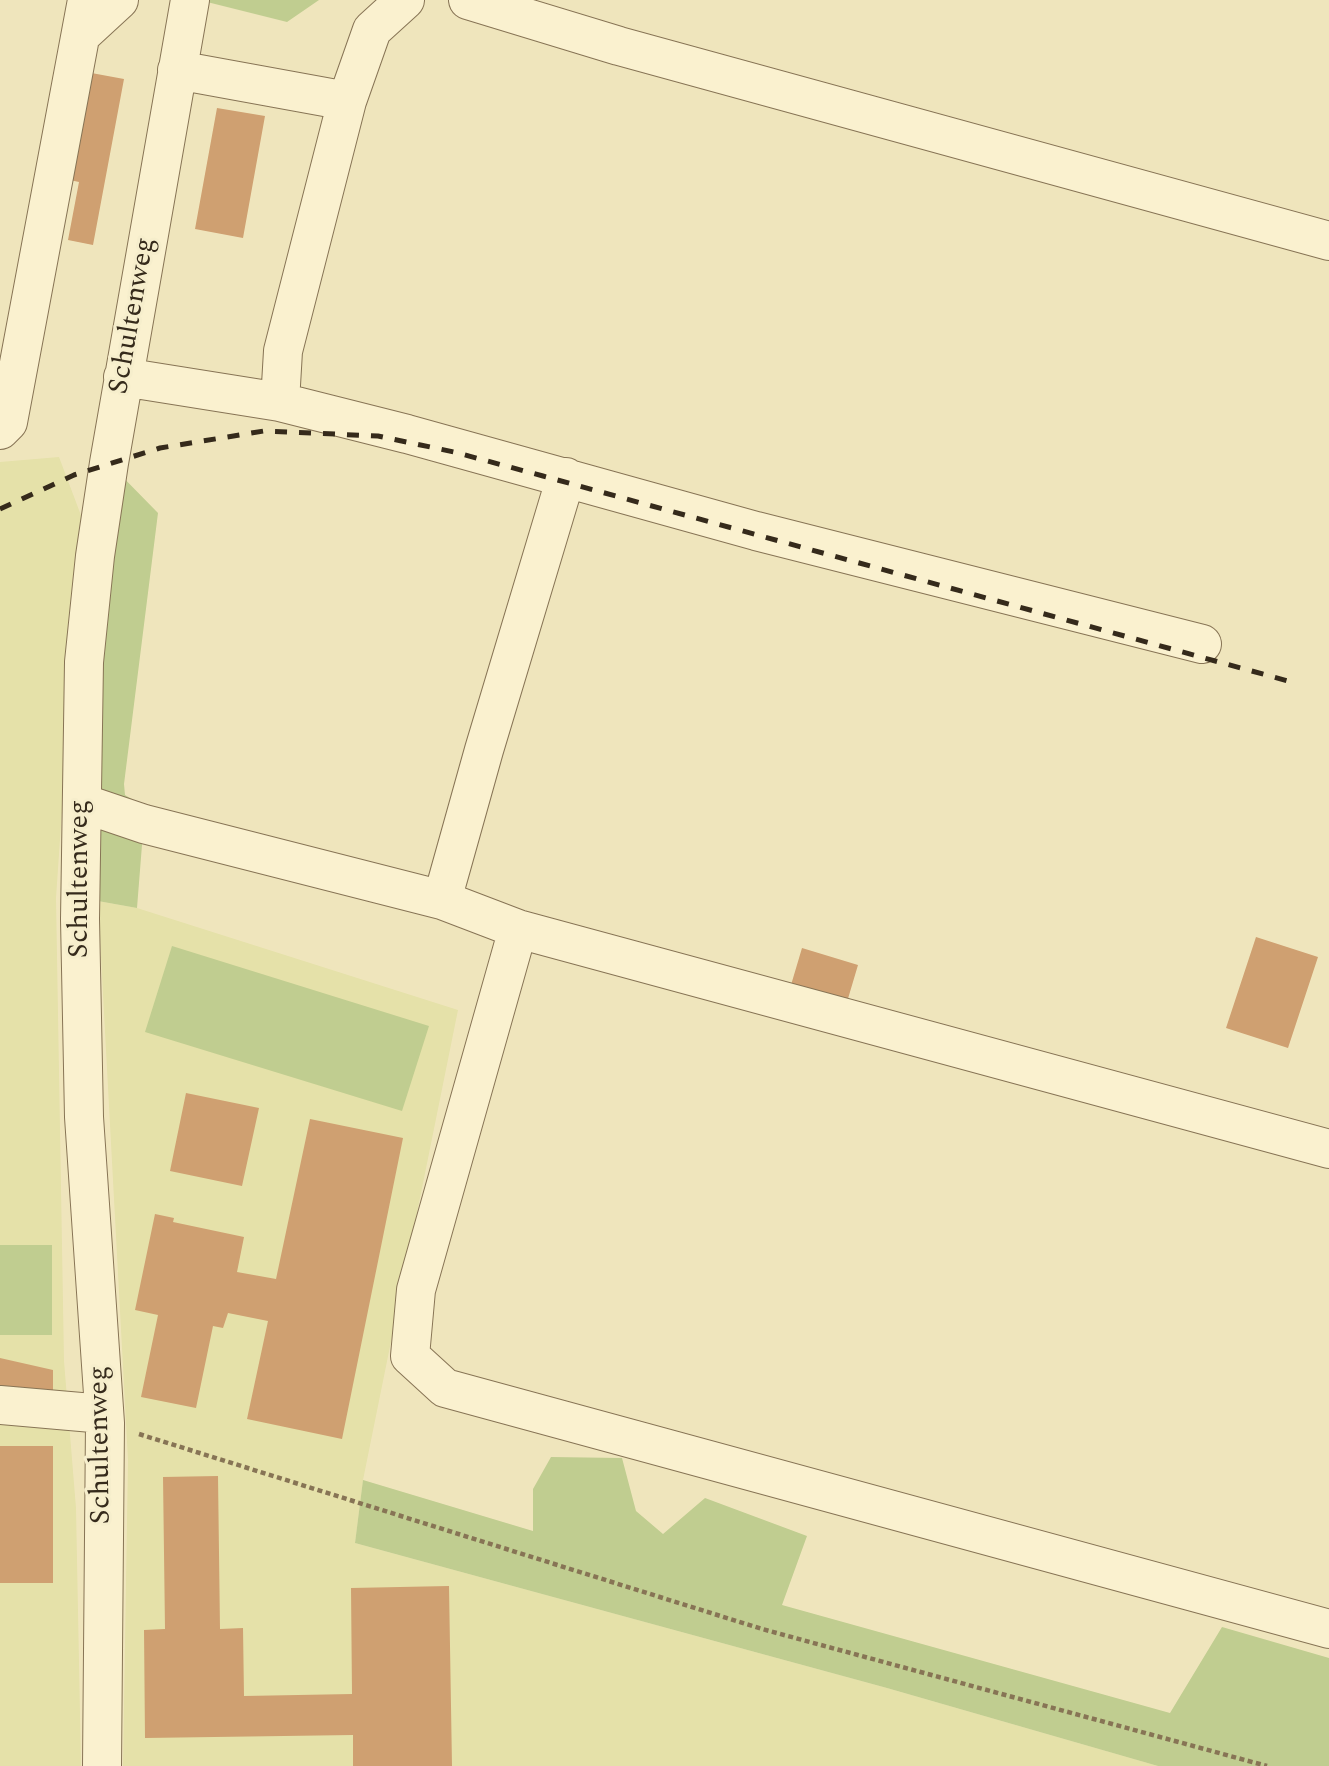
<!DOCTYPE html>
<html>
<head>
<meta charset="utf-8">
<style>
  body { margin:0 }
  canvas { display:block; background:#efe5bc }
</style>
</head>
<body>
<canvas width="1329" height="1766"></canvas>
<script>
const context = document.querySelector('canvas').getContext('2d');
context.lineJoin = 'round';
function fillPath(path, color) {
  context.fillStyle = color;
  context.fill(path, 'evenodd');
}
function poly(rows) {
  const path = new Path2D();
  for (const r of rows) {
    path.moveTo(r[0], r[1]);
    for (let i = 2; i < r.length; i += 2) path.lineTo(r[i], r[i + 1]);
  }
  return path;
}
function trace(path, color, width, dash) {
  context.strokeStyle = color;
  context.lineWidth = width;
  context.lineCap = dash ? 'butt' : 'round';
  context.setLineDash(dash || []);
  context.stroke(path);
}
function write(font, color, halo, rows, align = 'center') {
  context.font = font + ' Spectral,serif';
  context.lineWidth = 6;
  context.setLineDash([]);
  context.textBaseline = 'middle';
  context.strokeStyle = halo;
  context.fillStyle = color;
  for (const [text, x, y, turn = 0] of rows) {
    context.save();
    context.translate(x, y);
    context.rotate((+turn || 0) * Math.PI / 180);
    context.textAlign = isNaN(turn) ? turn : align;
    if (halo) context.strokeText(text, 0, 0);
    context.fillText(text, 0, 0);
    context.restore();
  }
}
const farmland = poly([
  [59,457,82,518,56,898,64,1361,76,1508,81,1766,0,1766,0,462],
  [98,901,137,908,458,1010,363,1480,355,1543,887,1688,1158,1766,123,1766,128,1460]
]);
const green = poly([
  [199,0,319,0,287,22],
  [110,464,158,513,124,784,125,795,145,807,137,908,98,901,98,656],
  [172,946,429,1026,402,1111,145,1032],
  [0,1245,52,1245,52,1335,0,1335],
  [551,1457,622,1458,636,1511,663,1534,705,1498,807,1536,782,1605,1170,1713,1222,1627,1329,1658,1329,1766,1158,1766,887,1688,355,1543,363,1480,533,1531,533,1489]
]);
const building = poly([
  [86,72,124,79,93,245,68,240,79,182,65,179],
  [217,108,265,116,243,238,195,229],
  [1256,937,1318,957,1288,1048,1226,1028],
  [802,948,858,965,847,1002,791,985],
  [186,1093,259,1108,242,1186,170,1171],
  [310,1119,403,1138,342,1439,247,1419,268,1321,228,1313,223,1328,213,1326,196,1408,141,1397,158,1315,135,1310,155,1214,174,1218,173,1222,244,1237,237,1272,276,1279],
  [0,1358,53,1370,53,1397,0,1389],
  [0,1446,53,1446,53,1583,0,1583],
  [218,1476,220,1629,243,1628,244,1696,352,1694,351,1588,449,1586,452,1766,353,1766,353,1735,145,1738,144,1630,165,1629,163,1477]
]);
const path = poly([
  [139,1434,762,1629,1267,1766]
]);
const minor = poly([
  [468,0,619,46,1329,241],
  [81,35,119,0],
  [177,70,347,101],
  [123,377,280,402,407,434,756,531,1202,644],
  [280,402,283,351,347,101,372,30,405,0],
  [0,430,8,422,87,0],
  [82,803,144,824,442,900,518,929,1329,1149],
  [442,900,484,750,566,477],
  [518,929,416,1290,410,1356,445,1388,1329,1629],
  [0,1405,104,1414],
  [102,1766,105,1423,84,1117,80,919,84,662,95,556,109,463,190,0]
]);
const rail = poly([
  [0,509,74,475,160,448,264,431,378,436,454,452,543,476,1288,681]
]);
const streetNames = [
  ["Schultenweg",134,316,-80],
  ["Schultenweg",82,879,-90],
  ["Schultenweg",102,1445,-91]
];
fillPath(farmland, '#e5e1a9');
fillPath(green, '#c0cd90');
fillPath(building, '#cfa071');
trace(minor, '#877455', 40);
trace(path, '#877455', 4.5, [5, 3.5]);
trace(minor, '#faf1cf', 38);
trace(rail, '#352a1b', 5, [12, 12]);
write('28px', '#352a1b', '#f6eecc', streetNames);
</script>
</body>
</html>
